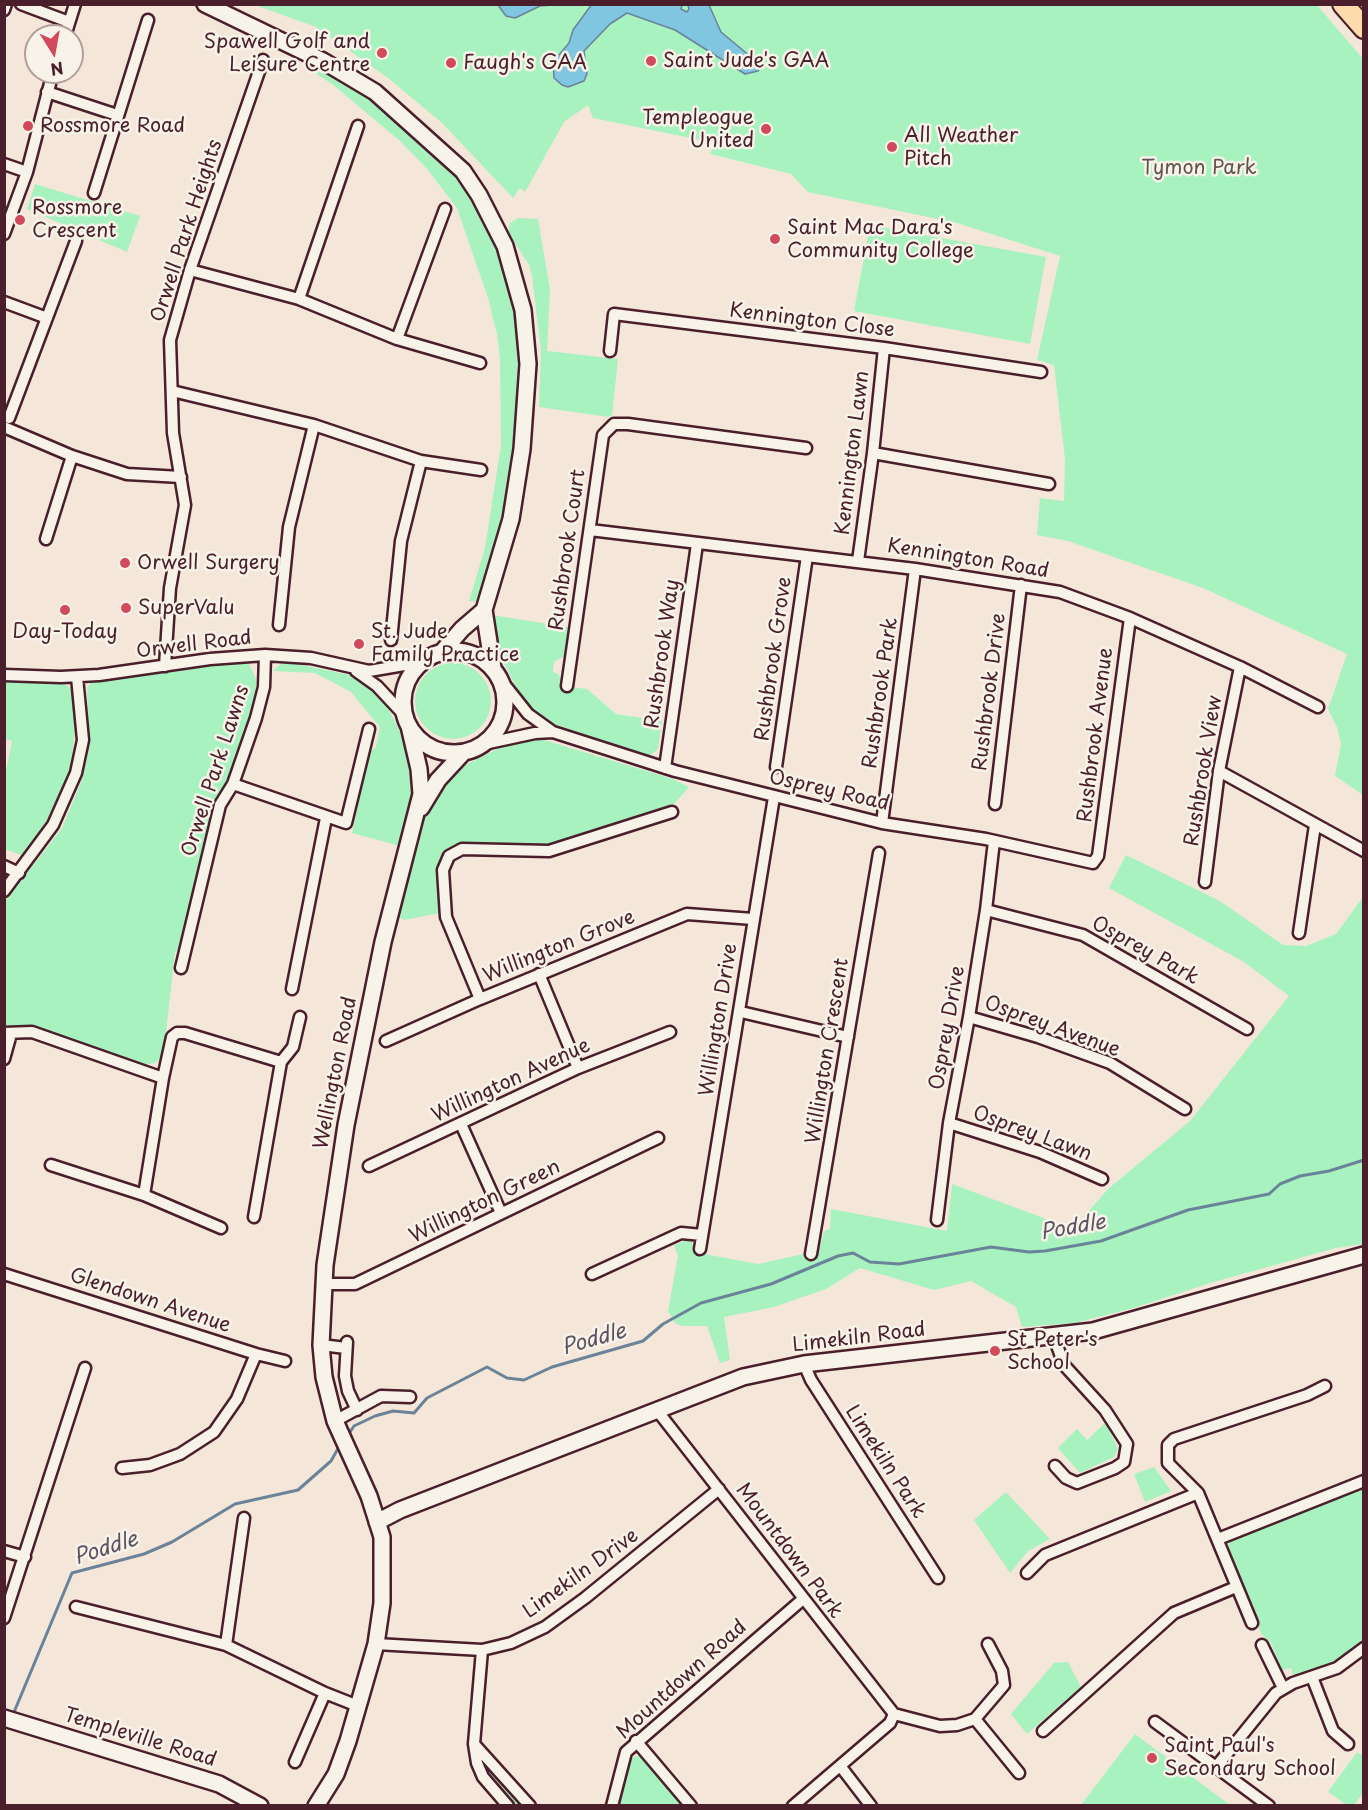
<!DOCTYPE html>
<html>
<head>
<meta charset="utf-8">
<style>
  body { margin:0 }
  #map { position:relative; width:1368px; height:1810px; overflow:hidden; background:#f5e6da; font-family:"Playpen Sans",sans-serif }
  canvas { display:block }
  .frame { position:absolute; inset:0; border:6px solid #4a1f2b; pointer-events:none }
  .north { position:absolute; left:24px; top:24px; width:60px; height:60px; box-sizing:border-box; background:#f7f3e8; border:2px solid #b29e9c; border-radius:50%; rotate:169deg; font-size:16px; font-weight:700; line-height:24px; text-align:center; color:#4a1f2b }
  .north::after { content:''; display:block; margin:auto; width:21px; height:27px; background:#d1495b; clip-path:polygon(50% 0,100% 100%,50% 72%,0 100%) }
</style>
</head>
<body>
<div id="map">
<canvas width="1368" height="1810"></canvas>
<div class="frame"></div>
<div class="north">N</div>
</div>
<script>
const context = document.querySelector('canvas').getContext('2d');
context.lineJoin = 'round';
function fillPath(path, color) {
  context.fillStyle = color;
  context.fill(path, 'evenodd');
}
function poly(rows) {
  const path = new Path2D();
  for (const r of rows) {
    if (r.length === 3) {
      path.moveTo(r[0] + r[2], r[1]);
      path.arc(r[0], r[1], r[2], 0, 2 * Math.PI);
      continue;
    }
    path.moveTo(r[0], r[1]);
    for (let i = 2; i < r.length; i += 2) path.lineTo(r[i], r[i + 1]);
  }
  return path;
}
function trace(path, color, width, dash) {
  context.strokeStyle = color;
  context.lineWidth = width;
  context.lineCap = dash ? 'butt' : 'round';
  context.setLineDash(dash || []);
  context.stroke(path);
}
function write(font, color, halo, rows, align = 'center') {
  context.font = font + ' "Playpen Sans",sans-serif';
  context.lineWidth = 5;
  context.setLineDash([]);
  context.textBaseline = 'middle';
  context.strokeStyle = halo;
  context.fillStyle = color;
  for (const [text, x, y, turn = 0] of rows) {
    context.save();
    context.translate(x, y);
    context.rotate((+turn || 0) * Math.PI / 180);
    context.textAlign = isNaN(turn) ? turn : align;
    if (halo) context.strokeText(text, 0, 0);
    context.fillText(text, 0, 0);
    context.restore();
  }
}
const green = poly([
  [255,5,1317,5,1363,59,1363,795,1335,776,1341,744,1337,727,1328,709,1347,654,1203,588,1068,541,1037,535,1040,498,1064,501,1065,459,1054,365,1037,360,1060,256,957,223,808,192,791,174,710,154,715,143,593,118,588,105,564,122,525,192,520,188,513,198,442,123,388,78,316,27],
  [316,66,375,101,460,179,491,233,502,260,514,309,518,335,517,413,503,514,478,602,469,601,485,548,501,445,500,359,497,334,488,298,457,208,428,170,400,141,332,84,312,71],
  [35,184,140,216,127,252,27,209],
  [518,218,538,219,550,290,547,351,618,359,612,415,608,417,539,407,541,351,532,276,529,265,508,232,510,223],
  [870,225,1046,257,1030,344,854,311],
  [492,615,568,627,564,656,554,662,553,672,558,674,562,680,561,686,587,689,616,714,662,721,658,749,649,756,544,721,531,709,520,694,500,656,492,633],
  [288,662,350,675,376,692,387,706,410,751,417,776,413,802,400,846,352,833,369,753,376,747,380,727,351,692,315,673,273,671,280,664],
  [238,663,249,664,257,681,251,719,236,763,213,807,181,948,175,952,164,1051,157,1062,145,1065,34,1027,5,1025,5,901,62,828,81,782,89,749,87,688,92,681],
  [453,701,38],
  [4,682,64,683,72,690,75,732,70,771,47,820,23,856,5,849,5,776,12,741,5,739],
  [534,737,673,779,689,787,674,804,548,846,458,845,448,850,442,859,440,913,404,920,398,916,430,799,455,770,516,740],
  [1126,855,1220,901,1283,945,1306,946,1336,934,1363,897,1363,1244,1336,1248,1210,1283,1137,1307,1075,1323,1022,1327,1016,1307,971,1281,934,1290,860,1268,826,1289,774,1307,724,1317,730,1360,720,1363,707,1326,682,1326,675,1323,668,1311,678,1256,674,1245,688,1240,692,1242,694,1251,699,1253,758,1264,808,1253,818,1255,824,1231,830,1229,831,1209,947,1231,952,1184,1073,1229,1109,1188,1190,1121,1289,996,1244,962,1109,888],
  [1106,1422,1118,1449,1114,1457,1080,1473,1058,1448,1077,1429,1087,1440],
  [1154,1467,1171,1491,1145,1502,1134,1474],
  [1363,1485,1363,1638,1356,1647,1330,1664,1294,1678,1291,1668,1282,1670,1271,1643,1262,1635,1228,1550,1229,1541],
  [1006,1492,1050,1539,1028,1551,1010,1573,974,1520],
  [1068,1662,1081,1687,1027,1734,1011,1714,1054,1663],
  [1135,1734,1230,1805,1081,1805],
  [1357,1752,1363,1756,1363,1793,1354,1805,1347,1805,1328,1792],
  [639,1755,647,1759,685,1806,617,1806,629,1759],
  [481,1757,525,1805,513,1805,485,1774]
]);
const water = poly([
  [592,4,682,5,681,9,687,12,689,9,688,5,709,5,721,32,762,66,758,71,745,74,675,30,627,13,610,24,584,51,587,74,584,81,568,87,562,85,554,78,553,62,569,43,573,30,592,4],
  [498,5,553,5,540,6,515,18,506,16,498,5]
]);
const stream = poly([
  [348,1435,354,1426,375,1416,393,1411,414,1413,427,1398,487,1367,507,1378,524,1380,552,1367,643,1341,663,1324,701,1303,771,1284,838,1256,853,1253,870,1262,899,1264,991,1247,1029,1252,1045,1251,1101,1241,1188,1210,1269,1194,1280,1184,1300,1176,1329,1171,1364,1160],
  [12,1717,72,1573,144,1554,172,1542,235,1504,298,1490,331,1461,340,1445]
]);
const street = poly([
  [21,4,69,22],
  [4,10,6,4],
  [65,36,75,4],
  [47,92,117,115],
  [4,164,27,172],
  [94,193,148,20],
  [4,234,27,172,53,72],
  [190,270,299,299,397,339,480,363],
  [299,299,358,126],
  [4,302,47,318],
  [397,339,445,209],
  [610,351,614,314,884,348,1041,372],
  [172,391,314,425,421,461,481,470],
  [9,418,76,241],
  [4,427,72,456,127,474,181,477],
  [873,453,1049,484],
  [590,530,915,569,1060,592,1130,618,1240,667,1318,707],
  [46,539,72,456],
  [858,561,873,453,884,348],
  [279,625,289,527,314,425],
  [391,640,401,541,421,461],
  [165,666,170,588,185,505,173,433,170,340,190,270,263,60],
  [356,671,377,686,404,715],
  [4,675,61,677,99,675,210,659,265,655,311,658,369,671,422,662],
  [501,680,528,714,553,732,675,771,882,823,986,839,1093,863,1098,856,1130,618],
  [567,686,603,435,614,424,628,424,806,448],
  [484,744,535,733,553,732],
  [776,767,807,556],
  [665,768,697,544],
  [1219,771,1364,851],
  [233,784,346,823,369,729],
  [995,804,1021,585],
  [882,823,915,569],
  [4,866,19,873],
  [1205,882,1219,771,1240,667],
  [4,891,53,825,76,773,83,740,77,677],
  [986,910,1083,935,1247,1029],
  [1299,933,1315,825],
  [181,968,220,805,233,784,256,718,264,687,265,655],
  [539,974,578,1068],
  [292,989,326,818],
  [480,999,446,917,443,870,449,856,462,849,549,851,672,812],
  [741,1012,848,1037],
  [969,1017,1038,1037,1110,1063,1185,1109],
  [4,1033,32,1032,163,1078,144,1195],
  [386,1041,480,999,687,914,753,919],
  [4,1059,11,1034],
  [281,1062,293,1047,300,1017],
  [163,1078,172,1037,177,1033,185,1033,281,1062,254,1217],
  [949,1123,1040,1152,1102,1179],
  [461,1124,501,1213],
  [51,1165,144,1195,221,1228],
  [369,1166,578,1068,670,1032],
  [937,1220,949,1123,969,1017,986,910,994,841],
  [700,1249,774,797],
  [811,1254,879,853],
  [4,1274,256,1354,285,1361],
  [592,1274,681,1233,702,1235],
  [324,1284,355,1284,658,1138],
  [1054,1337,1064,1365,1105,1410,1127,1444,1124,1462,1115,1468,1077,1483,1066,1478,1055,1466],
  [347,1342,345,1376,348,1391,357,1410],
  [321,1345,346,1348],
  [804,1364,811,1380,938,1578],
  [656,1409,894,1714],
  [335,1421,381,1396,410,1397],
  [122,1468,150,1465,180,1454,214,1432,237,1399,256,1354],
  [1218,1539,1364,1481],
  [4,1551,25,1557],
  [1027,1573,1045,1555,1198,1493],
  [76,1607,226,1645,325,1693,358,1706],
  [4,1618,85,1368],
  [1252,1623,1198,1493,1168,1463,1168,1445,1174,1439,1307,1395,1325,1386],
  [376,1644,482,1650,511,1643,545,1627,585,1598,719,1489],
  [226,1645,244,1518],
  [1262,1645,1283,1688],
  [482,1650,474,1744,477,1763,483,1777,508,1806],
  [1312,1677,1333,1731,1348,1744],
  [894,1714,940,1726,957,1725,975,1719,1004,1685,1002,1671,988,1644],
  [975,1719,1019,1773],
  [1155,1722,1269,1806],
  [1043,1731,1174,1613,1236,1587],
  [636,1741,691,1806],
  [475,1745,530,1806],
  [295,1762,325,1693],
  [841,1767,871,1806],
  [1216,1767,1276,1693,1293,1683,1337,1668,1364,1648],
  [612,1806,626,1752,803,1599],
  [793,1806,890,1723,894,1714]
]);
const secondary = poly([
  [205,4,323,61,375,92,463,171,479,195,505,246,523,310,528,364,522,449,511,519,484,610,493,668],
  [454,702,51],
  [442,652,462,629,484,610],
  [421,808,438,780,463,753],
  [377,1522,400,1510,743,1377,804,1364,1093,1331,1364,1255],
  [4,1718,219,1784,260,1806],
  [316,1806,336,1774,348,1741,376,1644,382,1603,382,1537,369,1496,335,1421,324,1377,321,1345,325,1265,346,1125,383,942,421,794,419,769,409,726]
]);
const highway = poly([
  [1343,4,1364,28]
]);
const markers = [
  [382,53,6,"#d1495b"],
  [651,61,6,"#d1495b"],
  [451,63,6,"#d1495b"],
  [28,126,6,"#d1495b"],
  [766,129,6,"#d1495b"],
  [892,147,6,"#d1495b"],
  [20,220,6,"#d1495b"],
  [775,239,6,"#d1495b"],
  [125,563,6,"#d1495b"],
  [126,608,6,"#d1495b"],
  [65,610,6,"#d1495b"],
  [359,644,6,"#d1495b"],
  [995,1351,6,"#d1495b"],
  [1152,1758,6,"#d1495b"]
];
const poiNames = [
  ["Spawell Golf and",370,42,"right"],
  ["Leisure Centre",370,65,"right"],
  ["Saint Jude's GAA",663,61],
  ["Faugh's GAA",463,63],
  ["Templeogue",754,118,"right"],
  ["United",754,141,"right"],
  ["Rossmore Road",40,126],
  ["All Weather",904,136],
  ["Pitch",904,159],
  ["Rossmore",32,208],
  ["Crescent",32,231],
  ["Saint Mac Dara's",787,228],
  ["Community College",787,251],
  ["Orwell Surgery",137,563],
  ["SuperValu",138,608],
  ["Day-Today",65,632,"center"],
  ["St. Jude",371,632],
  ["Family Practice",371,655],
  ["St Peter's",1007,1340],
  ["School",1007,1363],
  ["Saint Paul's",1164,1746],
  ["Secondary School",1164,1769]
];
const parkNames = [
  ["Tymon Park",1199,168]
];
const streetNames = [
  ["Orwell Park Heights",187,231,-72],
  ["Kennington Close",812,321,7],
  ["Kennington Lawn",853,453,-83],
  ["Rushbrook Court",568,550,-82],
  ["Kennington Road",968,559,9],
  ["Orwell Road",194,645,-7],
  ["Rushbrook Way",663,654,-82],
  ["Rushbrook Grove",774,659,-82],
  ["Rushbrook Drive",990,692,-83],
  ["Rushbrook Park",881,693,-82],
  ["Rushbrook Avenue",1096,735,-83],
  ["Orwell Park Lawns",216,771,-72],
  ["Rushbrook View",1204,771,-81],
  ["Osprey Road",829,791,13],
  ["Willington Grove",559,947,-22],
  ["Osprey Park",1145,951,29],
  ["Willington Drive",719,1020,-81],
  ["Osprey Avenue",1052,1027,20],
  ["Osprey Drive",948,1028,-80],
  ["Willington Crescent",828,1051,-81],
  ["Wellington Road",336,1073,-79],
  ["Willington Avenue",511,1081,-25],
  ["Osprey Lawn",1032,1134,20],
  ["Willington Green",485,1202,-26],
  ["Glendown Avenue",150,1301,18],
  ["Limekiln Road",859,1338,-7],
  ["Limekiln Park",885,1462,57],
  ["Mountdown Park",789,1551,53],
  ["Limekiln Drive",581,1574,-36],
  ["Mountdown Road",682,1680,-42],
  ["Templeville Road",140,1738,17]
];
const waterNames = [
  ["Poddle",1073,1228,-10],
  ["Poddle",594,1340,-16],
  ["Poddle",106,1549,-18]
];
fillPath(green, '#a8f2c0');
fillPath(water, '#80c6e1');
trace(water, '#6a8398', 1.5);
trace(stream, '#6a8398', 3);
trace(street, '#4a1f2b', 15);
trace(secondary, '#4a1f2b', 20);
trace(highway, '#4a1f2b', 24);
trace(street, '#f7f3e8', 10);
trace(secondary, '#f7f3e8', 15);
trace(highway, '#fedbac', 20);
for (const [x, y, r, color] of markers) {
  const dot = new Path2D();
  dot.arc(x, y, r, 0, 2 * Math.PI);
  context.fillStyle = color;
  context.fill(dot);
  trace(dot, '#f7f3e8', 2);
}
write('20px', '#4a1f2b', '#f7f3e8', poiNames, 'left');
write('20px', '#625450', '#f7f3e8', parkNames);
write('20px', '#4a1f2b', '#f7f3e8', streetNames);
write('italic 21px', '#5a5162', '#f7f3e8', waterNames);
</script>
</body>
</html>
